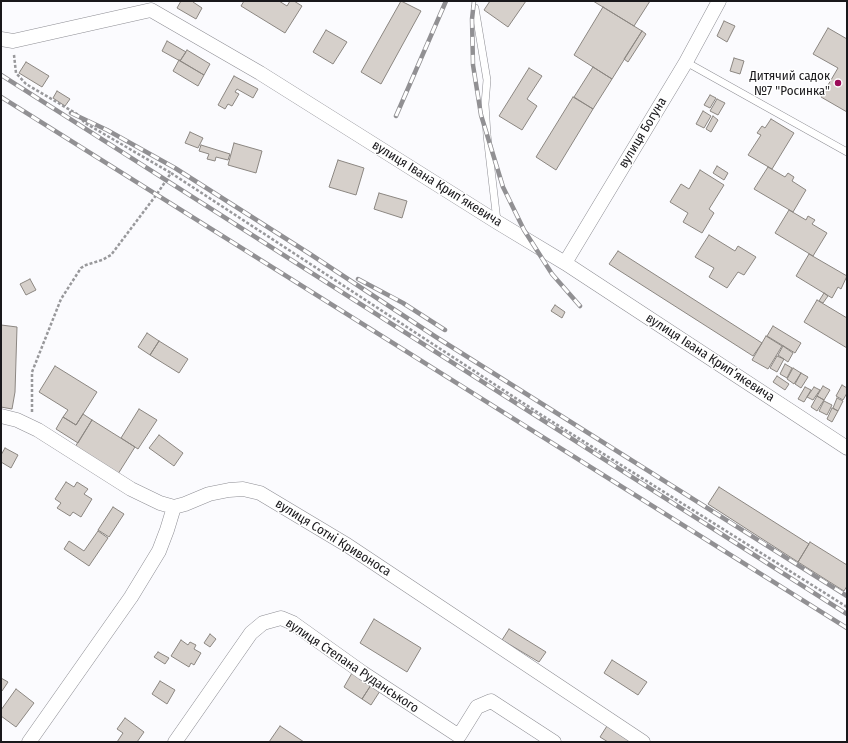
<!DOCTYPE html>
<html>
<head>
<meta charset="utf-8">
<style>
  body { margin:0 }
  #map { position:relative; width:848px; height:743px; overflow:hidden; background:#fbfbfe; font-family:"Fira Sans Condensed",sans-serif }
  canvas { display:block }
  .frame { position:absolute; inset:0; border:2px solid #19181b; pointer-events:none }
</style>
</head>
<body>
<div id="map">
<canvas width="848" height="743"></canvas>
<div class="frame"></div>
</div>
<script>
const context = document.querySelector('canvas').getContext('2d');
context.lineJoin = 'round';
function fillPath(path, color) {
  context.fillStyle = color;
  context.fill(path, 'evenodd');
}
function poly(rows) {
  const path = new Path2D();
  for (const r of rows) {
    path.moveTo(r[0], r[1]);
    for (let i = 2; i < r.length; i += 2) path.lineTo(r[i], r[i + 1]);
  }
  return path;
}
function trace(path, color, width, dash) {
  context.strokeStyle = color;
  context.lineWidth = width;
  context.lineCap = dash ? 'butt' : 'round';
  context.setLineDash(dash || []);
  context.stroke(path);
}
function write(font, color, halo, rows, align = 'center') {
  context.font = font + ' "Fira Sans Condensed",sans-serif';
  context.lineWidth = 3;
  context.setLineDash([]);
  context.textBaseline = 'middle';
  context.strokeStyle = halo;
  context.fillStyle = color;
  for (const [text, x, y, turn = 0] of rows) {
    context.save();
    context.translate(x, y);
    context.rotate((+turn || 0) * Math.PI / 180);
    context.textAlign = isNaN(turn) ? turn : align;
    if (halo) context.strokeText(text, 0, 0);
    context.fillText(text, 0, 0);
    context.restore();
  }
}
const building = poly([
  [181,1,194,1,193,2,202,8,196,19,177,8,181,1],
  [244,1,279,1,287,6,290,1,294,1,302,6,285,33,241,6,244,1],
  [401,1,421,11,381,84,361,72,401,1],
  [490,1,526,1,508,27,484,10,490,1],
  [593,1,650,1,634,26,593,1],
  [603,7,642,31,612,79,574,55,603,7],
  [724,21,735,26,727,42,717,36,724,21],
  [828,28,847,39,847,112,821,97,838,68,813,54,828,28],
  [326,30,347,42,333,64,313,52,326,30],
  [642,31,646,34,628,62,624,59,642,31],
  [167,41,186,52,180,61,162,51,167,41],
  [187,50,210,64,204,75,180,61,187,50],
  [734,58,744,61,740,74,730,71,734,58],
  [179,60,204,75,198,86,173,71,179,60],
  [26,62,49,76,42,87,19,73,26,62],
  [593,67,612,79,593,109,574,97,593,67],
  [529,68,542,76,527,99,537,106,522,130,499,116,529,68],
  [234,76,258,89,253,98,237,89,235,92,239,94,232,106,228,104,225,109,218,105,234,76],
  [57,91,70,99,65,106,53,98,57,91],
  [710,95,716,98,710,108,704,105,710,95],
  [573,97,593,109,556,170,536,157,573,97],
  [717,99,725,103,718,115,710,111,717,99],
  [703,111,711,116,704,128,696,124,703,111],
  [713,116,718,120,711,132,706,129,713,116],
  [771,119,794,133,772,169,748,155,761,135,757,133,762,126,765,128,771,119],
  [190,132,203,138,198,148,185,143,190,132],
  [234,143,262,151,256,173,228,165,234,143],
  [201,145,230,154,228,160,216,157,215,161,207,159,209,154,199,151,201,145],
  [338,160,364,168,356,195,329,187,338,160],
  [717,166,728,173,724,180,713,173,717,166],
  [768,167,785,177,788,173,794,177,792,181,806,190,793,212,754,189,768,167],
  [700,170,724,185,709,209,714,213,702,233,683,222,688,213,670,202,681,184,689,189,700,170],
  [379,193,407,201,402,218,374,209,379,193],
  [789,210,806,220,808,216,815,220,812,224,827,233,813,256,775,233,789,210],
  [709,235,735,251,738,246,756,257,744,275,738,272,727,288,709,277,714,268,695,257,709,235],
  [618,251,762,343,753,356,609,264,618,251],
  [809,254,847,276,841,289,838,287,832,298,796,276,809,254],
  [30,279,36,290,26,295,20,284,30,279],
  [824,293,828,296,823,303,819,301,824,293],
  [817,300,847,318,847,348,804,322,817,300],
  [555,305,565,312,562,318,551,311,555,305],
  [1,325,17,327,15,392,12,409,1,407,1,325],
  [773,326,801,343,795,353,767,336,773,326],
  [147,333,159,341,150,355,138,347,147,333],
  [766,336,782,346,768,369,752,360,766,336],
  [159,341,188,359,179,373,150,355,159,341],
  [783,346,793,353,788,362,778,355,783,346],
  [777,356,784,359,777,372,770,368,777,356],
  [785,364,792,368,787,378,780,374,785,364],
  [55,366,97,392,76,425,63,417,68,410,39,392,55,366],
  [793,368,801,373,794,384,787,379,793,368],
  [801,373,808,377,801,388,795,384,801,373],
  [777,376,789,384,785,390,773,382,777,376],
  [842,385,847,388,847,393,843,400,836,396,842,385],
  [823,386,830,390,824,400,817,396,823,386],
  [805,387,811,390,804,402,798,399,805,387],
  [814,387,820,390,813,400,807,397,814,387],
  [817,396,824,400,817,411,811,407,817,396],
  [837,398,843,401,838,411,833,408,837,398],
  [824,401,832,405,827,415,819,411,824,401],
  [832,408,838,411,832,422,827,419,832,408],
  [139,409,157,420,138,449,121,438,139,409],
  [83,414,92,420,78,443,56,429,63,417,76,425,83,414],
  [92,420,135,447,118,474,75,447,92,420],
  [159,435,183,453,174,466,149,448,159,435],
  [5,448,18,455,11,468,1,462,1,455,5,448],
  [66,482,74,487,77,482,88,489,84,494,92,499,81,517,73,512,70,516,57,508,61,503,55,499,66,482],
  [719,487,809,544,798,562,708,504,719,487],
  [113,507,124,514,109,537,98,530,113,507],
  [98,531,108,538,89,566,64,549,69,541,84,551,98,531],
  [810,542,847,565,847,586,844,591,798,562,810,542],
  [374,619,421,648,407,672,360,643,374,619],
  [509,629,546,652,539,662,502,640,509,629],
  [210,634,216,639,210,647,204,643,210,634],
  [181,640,188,645,190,642,196,645,194,649,201,653,194,665,191,663,189,667,171,656,181,640],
  [158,652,169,658,165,664,154,657,158,652],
  [612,660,647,682,638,695,604,673,612,660],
  [352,673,371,685,362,699,344,687,352,673],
  [1,678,8,682,2,691,1,691,1,678],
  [160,681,175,690,167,704,152,694,160,681],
  [371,685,380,691,371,705,362,699,371,685],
  [16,689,34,703,16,727,1,716,1,710,16,689],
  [125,718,144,732,137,742,117,742,123,733,117,729,125,718],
  [280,726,304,742,269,742,280,726],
  [607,726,631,742,608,742,600,737,607,726]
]);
const path = poly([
  [14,55,16,73,26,84,77,114,85,123,171,173],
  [32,412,32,372,61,299,81,268,86,265,102,260,111,255,157,194,171,173,540,414,847,607]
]);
const lane = poly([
  [475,8,487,80,485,104,487,135,497,221],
  [686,62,847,152]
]);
const street = poly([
  [1,39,13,41,151,10,260,73,497,222,565,263,847,448],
  [565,263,686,62,719,1],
  [1,416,17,420,38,430,131,489,160,503,174,507,185,504,209,494,229,490,243,489,260,493,347,545,643,742],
  [29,742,131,597,159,551,167,530,174,507],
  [175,742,251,633,263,623,281,618,293,623,363,673,459,736,477,707,491,701,554,742]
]);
const rail = poly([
  [474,1,472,19,473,65,481,115,503,187,524,230,552,274,580,306],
  [1,75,847,614],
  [1,97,847,628],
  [71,113,107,130,175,168,310,254,436,337,847,596],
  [396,116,446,1],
  [358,279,403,303,445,330]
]);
const markers = [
  [838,83,4,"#9c0d5a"]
];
const poiNames = [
  ["Дитячий садок",830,76],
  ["№7 \"Росинка\"",830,91]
];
const streetNames = [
  ["вулиця Богуна",643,133,-59],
  ["вулиця Івана Крипʼякевича",437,184,32],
  ["вулиця Івана Крипʼякевича",710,358,33],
  ["вулиця Сотні Кривоноса",333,538,32],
  ["вулиця Степана Руданського",352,666,34]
];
fillPath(building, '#d6d0cb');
trace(building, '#8b8681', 1);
trace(lane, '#8e8e94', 8);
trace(street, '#8e8e94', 15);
trace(path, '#98989b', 2.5, [3, 2]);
trace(lane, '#fff', 7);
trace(street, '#fff', 14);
trace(rail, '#919093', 4.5);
trace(rail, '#fff', 3, [9]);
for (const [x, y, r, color] of markers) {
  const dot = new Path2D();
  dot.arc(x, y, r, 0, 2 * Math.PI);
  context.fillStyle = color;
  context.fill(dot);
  trace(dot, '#fff', 1.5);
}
write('13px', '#19181b', '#fff', poiNames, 'right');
write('13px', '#19181b', '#fff', streetNames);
</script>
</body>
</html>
